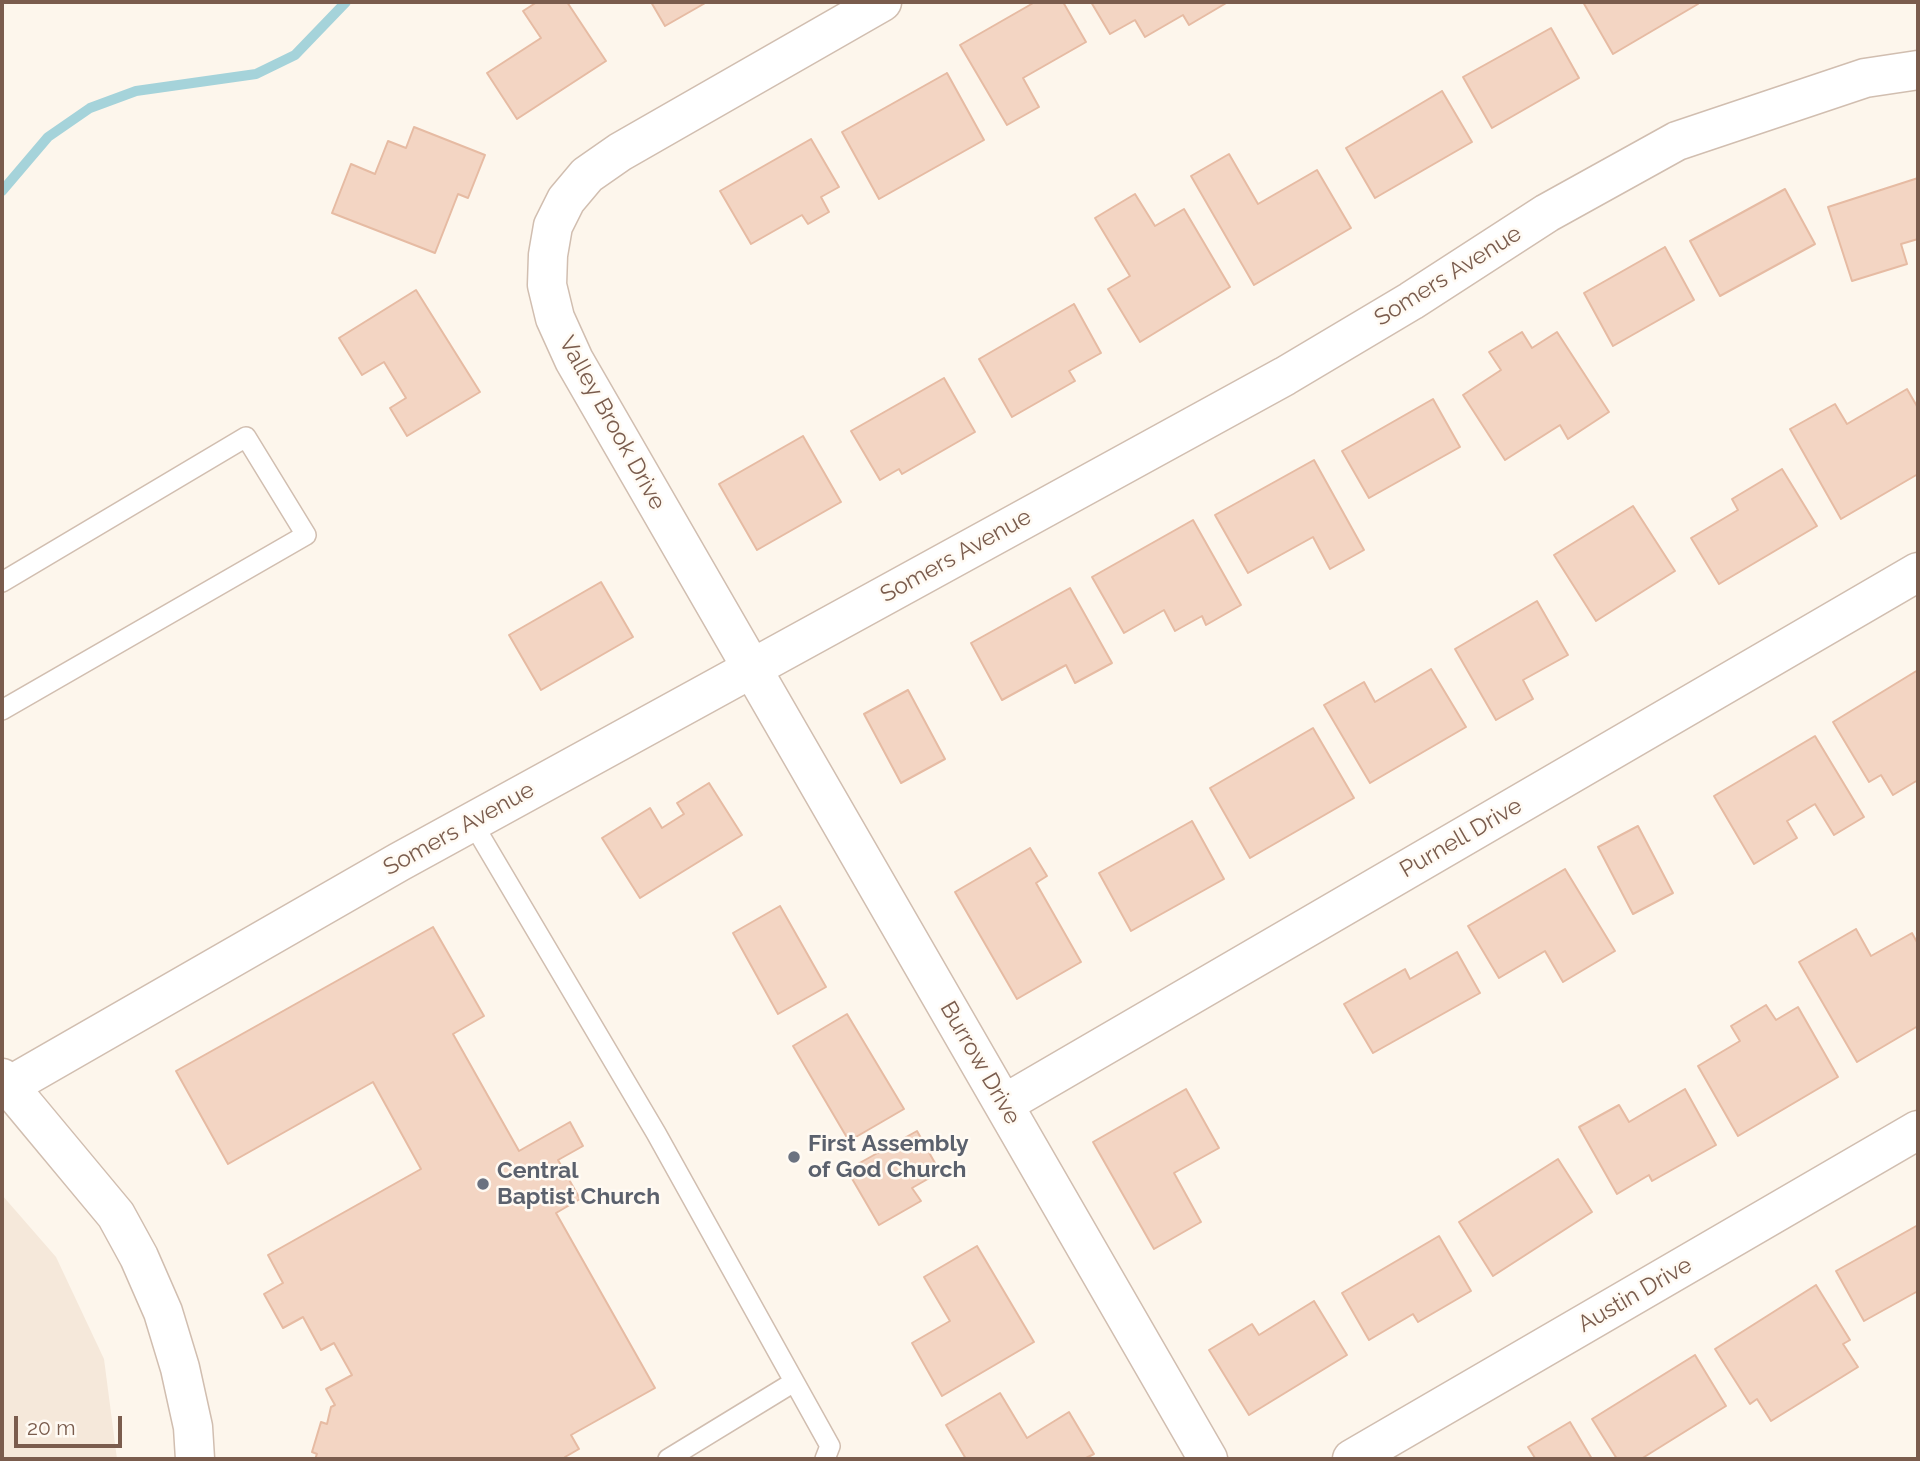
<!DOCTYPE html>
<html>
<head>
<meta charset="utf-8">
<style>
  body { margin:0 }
  #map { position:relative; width:1920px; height:1461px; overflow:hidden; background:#fdf6ec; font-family:Raleway,sans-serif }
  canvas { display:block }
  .frame { position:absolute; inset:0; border:4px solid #7a5c4d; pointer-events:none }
  .scale { position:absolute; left:14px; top:1416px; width:108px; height:32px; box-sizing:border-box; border:4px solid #7a5c4d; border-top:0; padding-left:9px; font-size:21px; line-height:24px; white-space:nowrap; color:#7a5c4d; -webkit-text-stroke:5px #fffaf3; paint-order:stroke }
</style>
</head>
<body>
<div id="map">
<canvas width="1920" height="1461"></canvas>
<div class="frame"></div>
<div class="scale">20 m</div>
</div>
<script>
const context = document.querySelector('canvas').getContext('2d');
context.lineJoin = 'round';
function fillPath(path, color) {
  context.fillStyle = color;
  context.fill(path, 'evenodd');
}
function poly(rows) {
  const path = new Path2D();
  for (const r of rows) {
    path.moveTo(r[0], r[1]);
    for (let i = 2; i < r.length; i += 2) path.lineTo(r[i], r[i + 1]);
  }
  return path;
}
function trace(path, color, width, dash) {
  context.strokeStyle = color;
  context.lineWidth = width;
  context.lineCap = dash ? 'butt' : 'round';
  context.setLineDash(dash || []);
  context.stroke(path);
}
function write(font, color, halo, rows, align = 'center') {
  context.font = font + ' Raleway,sans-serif';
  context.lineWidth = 5;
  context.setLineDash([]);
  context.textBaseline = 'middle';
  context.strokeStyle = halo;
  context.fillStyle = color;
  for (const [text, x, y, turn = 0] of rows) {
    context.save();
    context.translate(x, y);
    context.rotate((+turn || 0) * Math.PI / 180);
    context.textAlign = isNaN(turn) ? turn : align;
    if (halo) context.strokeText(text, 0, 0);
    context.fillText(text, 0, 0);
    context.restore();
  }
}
const residential = poly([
  [2,1195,56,1257,104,1359,117,1459,2,1459]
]);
const stream = poly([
  [2,191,48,137,90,108,136,91,256,74,295,55,346,2]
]);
const building = poly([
  [537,2,567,2,606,61,517,119,487,73,541,38,523,11,537,2],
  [651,2,707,2,665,26,651,2],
  [1035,2,1063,2,1086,42,1023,78,1039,107,1007,125,960,45,1035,2],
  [1091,2,1228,2,1189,25,1183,15,1145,37,1135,20,1110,34,1091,2],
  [1583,2,1696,2,1698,4,1613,54,1583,2],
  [1551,28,1579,78,1492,128,1463,77,1551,28],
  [947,73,984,140,879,199,842,132,947,73],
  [1442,91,1472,142,1375,198,1346,148,1442,91],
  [414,127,485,155,468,198,458,194,435,253,332,213,351,164,375,174,388,141,406,148,414,127],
  [811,139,839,187,821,197,829,212,808,224,802,215,751,244,720,191,811,139],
  [1229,154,1258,204,1317,170,1351,228,1254,285,1191,176,1229,154],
  [1918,178,1918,239,1901,244,1907,264,1852,281,1828,207,1918,178],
  [1785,189,1815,244,1720,296,1690,241,1785,189],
  [1135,194,1155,226,1184,209,1230,287,1140,342,1108,289,1130,276,1095,218,1135,194],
  [1665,247,1694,300,1613,346,1584,293,1665,247],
  [416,290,480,392,407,436,390,408,406,398,384,362,362,375,339,338,416,290],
  [1074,304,1101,353,1069,371,1075,381,1012,417,979,359,1074,304],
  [1522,332,1532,348,1557,332,1609,412,1568,439,1560,425,1505,460,1463,395,1501,370,1489,352,1522,332],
  [944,378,975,432,902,474,899,469,880,480,851,431,944,378],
  [1907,389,1918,408,1918,474,1841,519,1790,429,1835,404,1847,424,1907,389],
  [1433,399,1460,447,1369,498,1342,451,1433,399],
  [803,436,841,502,757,550,719,484,803,436],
  [1314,460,1364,550,1330,569,1313,537,1248,573,1215,515,1314,460],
  [1782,469,1817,526,1719,584,1691,538,1738,510,1732,499,1782,469],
  [1633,506,1675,571,1596,621,1554,555,1633,506],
  [1193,520,1241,605,1206,625,1202,616,1175,631,1164,610,1124,633,1092,577,1193,520],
  [601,582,633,637,541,690,509,635,601,582],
  [1070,588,1112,663,1075,683,1066,665,1002,700,971,643,1070,588],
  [1537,601,1568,655,1523,680,1533,699,1496,720,1455,649,1537,601],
  [1431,669,1466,727,1370,783,1324,705,1364,682,1375,702,1431,669],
  [1918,670,1918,780,1893,795,1881,775,1869,782,1833,722,1918,670],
  [908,690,945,759,901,783,864,714,908,690],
  [1313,728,1354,798,1250,858,1210,788,1313,728],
  [1815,736,1864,817,1834,835,1815,804,1787,821,1797,838,1754,864,1714,796,1815,736],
  [709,783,742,835,640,898,602,838,650,808,662,828,684,814,677,803,709,783],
  [1192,821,1224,879,1131,931,1099,873,1192,821],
  [1638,826,1673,893,1633,914,1598,847,1638,826],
  [1030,848,1047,876,1036,883,1081,962,1017,999,955,892,1030,848],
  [1565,869,1615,951,1563,982,1545,951,1499,978,1468,926,1565,869],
  [780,906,826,987,778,1014,733,933,780,906],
  [433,927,484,1016,453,1034,519,1151,570,1122,583,1146,558,1160,580,1199,556,1213,655,1388,571,1435,579,1449,565,1457,566,1459,315,1459,317,1454,312,1452,321,1422,327,1424,331,1407,335,1405,326,1389,352,1375,334,1343,321,1350,303,1317,283,1328,264,1294,283,1283,268,1255,421,1169,373,1082,228,1164,176,1071,433,927],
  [1856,929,1871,956,1912,933,1918,944,1918,1026,1857,1062,1799,962,1856,929],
  [1457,952,1480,993,1373,1053,1344,1004,1405,969,1410,979,1457,952],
  [1766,1005,1776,1020,1798,1007,1838,1077,1738,1136,1698,1066,1740,1041,1731,1026,1766,1005],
  [847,1014,904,1109,849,1141,793,1046,847,1014],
  [1186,1089,1219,1148,1174,1173,1201,1222,1154,1249,1093,1142,1186,1089],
  [1685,1089,1716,1145,1652,1181,1649,1175,1617,1194,1579,1127,1619,1105,1629,1122,1685,1089],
  [917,1131,940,1172,912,1188,921,1201,879,1225,847,1170,917,1131],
  [1558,1159,1592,1212,1493,1276,1459,1222,1558,1159],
  [1918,1225,1918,1291,1864,1321,1836,1271,1918,1225],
  [1439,1236,1471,1291,1418,1322,1413,1314,1369,1340,1342,1293,1439,1236],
  [977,1246,1034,1342,942,1396,912,1343,950,1321,924,1277,977,1246],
  [1816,1285,1850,1340,1843,1344,1858,1367,1771,1421,1757,1399,1750,1404,1715,1349,1816,1285],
  [1314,1301,1347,1355,1249,1415,1209,1350,1252,1324,1259,1335,1314,1301],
  [1695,1355,1726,1406,1641,1459,1617,1459,1592,1419,1695,1355],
  [1000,1393,1027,1438,1069,1412,1094,1454,1084,1459,966,1459,946,1425,1000,1393],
  [1570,1422,1592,1459,1532,1459,1535,1458,1528,1447,1570,1422]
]);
const service = poly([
  [2,582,246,437,306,535,2,710],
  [472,822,656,1133,830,1446,825,1459],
  [668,1459,794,1382]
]);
const minor = poly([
  [882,2,620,152,587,175,566,200,553,226,548,255,547,285,555,318,574,360,1208,1459],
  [1004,1104,1918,572],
  [1352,1459,1918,1130]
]);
const tertiary = poly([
  [2,1078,116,1215,139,1257,163,1312,180,1368,193,1427,195,1459],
  [9,1086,399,862,1285,376,1411,301,1547,213,1677,141,1865,78,1918,70]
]);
const markers = [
  [794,1157,7,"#6b7280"],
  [483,1184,7,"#6b7280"]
];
const streetNames = [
  ["Somers Avenue",1448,276,-32],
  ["Valley Brook Drive",612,423,61],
  ["Somers Avenue",956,556,-29],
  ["Somers Avenue",459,829,-29],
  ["Purnell Drive",1461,838,-30],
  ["Burrow Drive",980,1063,60],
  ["Austin Drive",1635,1295,-30]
];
const worshipNames = [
  ["First Assembly",808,1144],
  ["of God Church",808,1170],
  ["Central",497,1171],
  ["Baptist Church",497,1197]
];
fillPath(residential, '#f5e8da');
trace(stream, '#a5d3da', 10);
fillPath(building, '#f3d5c3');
trace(building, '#e6bba3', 2);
trace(service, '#d1beb0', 22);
trace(minor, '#d1beb0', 41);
trace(tertiary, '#d1beb0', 41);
trace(service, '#fff', 19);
trace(minor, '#fff', 38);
trace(tertiary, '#fff', 38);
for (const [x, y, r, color] of markers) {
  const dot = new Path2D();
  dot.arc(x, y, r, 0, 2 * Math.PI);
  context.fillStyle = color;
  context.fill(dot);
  trace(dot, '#fffaf3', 2.5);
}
write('23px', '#7a5c4d', '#fffaf3', streetNames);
write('bold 23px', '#5b616d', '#fffaf3', worshipNames, 'left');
</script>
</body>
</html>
